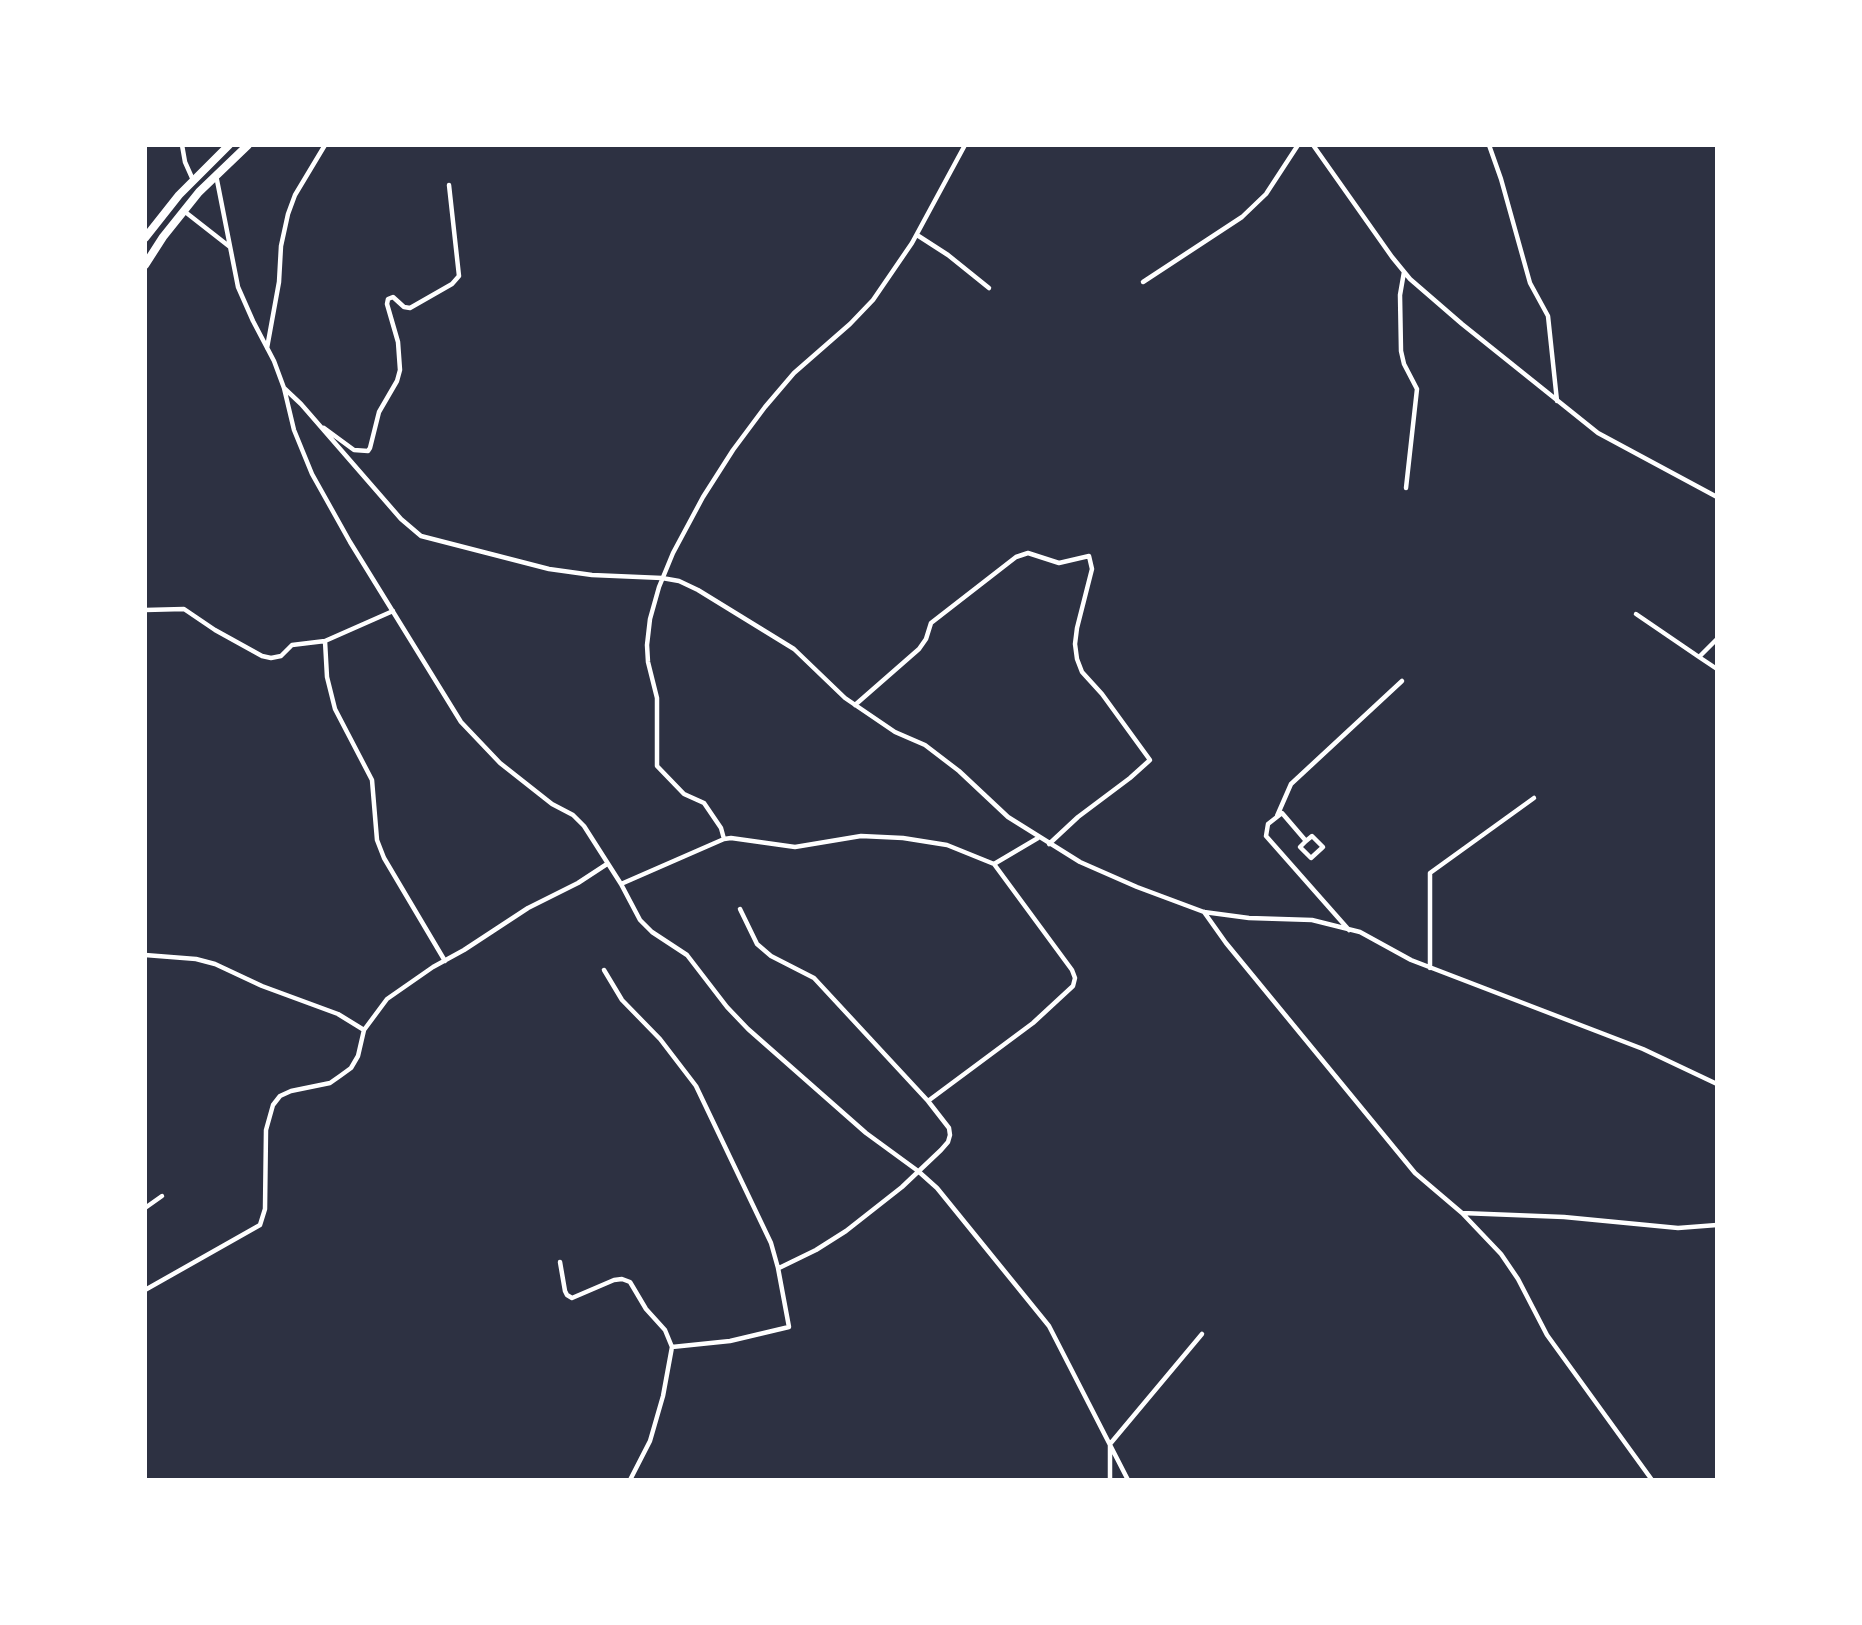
<!DOCTYPE html>
<html>
<head>
<meta charset="utf-8">
<style>
  body { margin:0 }
  #map { position:relative; width:1862px; height:1625px; overflow:hidden; background:#2d3142; font-family:"Work Sans",sans-serif }
  canvas { display:block }
  .frame { position:absolute; inset:0; border:147px solid #fff; pointer-events:none }
</style>
</head>
<body>
<div id="map">
<canvas width="1862" height="1625"></canvas>
<div class="frame"></div>
</div>
<script>
const context = document.querySelector('canvas').getContext('2d');
context.lineJoin = 'round';
function poly(rows) {
  const path = new Path2D();
  for (const r of rows) {
    path.moveTo(r[0], r[1]);
    for (let i = 2; i < r.length; i += 2) path.lineTo(r[i], r[i + 1]);
  }
  return path;
}
function trace(path, color, width, dash) {
  context.strokeStyle = color;
  context.lineWidth = width;
  context.lineCap = dash ? 'butt' : 'round';
  context.setLineDash(dash || []);
  context.stroke(path);
}
const minor = poly([
  [182,145,185,162,193,180],
  [1313,145,1392,257,1410,279,1462,324,1598,433,1717,497],
  [1489,145,1501,179,1530,283,1548,316,1557,401],
  [216,175,238,287,253,321,274,361,284,388,294,430,312,474,350,542,461,722,500,763,552,804,573,815,584,826,621,884,640,920,652,932,687,955,727,1007,748,1029,866,1133,918,1171,937,1188,1049,1326,1128,1480],
  [184,211,230,247],
  [917,235,948,255,989,288],
  [1404,272,1400,295,1401,351,1404,364,1417,389,1406,488],
  [1143,282,1242,217,1266,194,1298,145],
  [267,348,279,282,281,246,288,214,295,195,325,145],
  [284,388,301,404,401,519,421,536,549,569,592,575,662,578,679,581,698,590,794,649,845,698,895,732,925,745,959,771,1008,817,1080,862,1137,887,1204,912,1249,918,1312,920,1360,932,1411,960,1643,1049,1717,1084],
  [324,428,354,450,368,451,370,448,379,412,397,381,400,370,398,342,387,304,388,299,393,297,404,307,410,308,452,284,459,276,449,185],
  [145,610,184,609,215,630,262,656,271,658,281,656,292,645,325,641,393,611],
  [1636,614,1699,657,1717,639],
  [325,641,327,677,335,709,372,780,377,840,384,858,445,961],
  [1699,657,1717,669],
  [855,705,919,649,926,639,931,623,1016,557,1028,553,1059,563,1089,556,1092,569,1077,628,1075,644,1077,659,1082,672,1102,694,1150,760,1130,778,1078,817,1049,844],
  [1277,816,1291,784,1402,681],
  [724,839,721,828,704,803,684,794,657,766,657,698,648,662,647,645,650,619,659,587,673,553,703,497,733,450,765,407,794,373,850,324,873,300,912,243,965,145],
  [1306,841,1300,847,1311,858,1323,847,1312,836,1306,841,1282,813,1268,824,1266,836,1349,930],
  [621,884,724,839,731,838,795,847,861,836,903,838,947,845,994,864],
  [740,909,757,944,771,956,814,978,928,1101],
  [1204,912,1226,943,1415,1173,1462,1213],
  [145,955,196,959,215,964,262,986,338,1014,364,1030],
  [1430,968,1430,873,1534,798],
  [604,970,622,1000,660,1039,696,1086,771,1243,778,1268,789,1327,730,1341,672,1347,663,1396,650,1441,630,1480],
  [145,1208,162,1196],
  [560,1262,565,1291,567,1295,572,1298,614,1280,622,1279,630,1282,646,1309,665,1330,672,1347],
  [779,1268,816,1250,846,1231,902,1187,941,1150,948,1142,950,1135,949,1128,928,1101,1033,1023,1073,986,1075,978,1072,970,994,864,1038,838],
  [145,1290,260,1225,265,1209,266,1130,273,1105,280,1096,291,1091,330,1083,340,1076,351,1068,358,1056,364,1030,387,999,433,967,464,950,528,908,578,883,607,864],
  [1110,1480,1110,1444,1202,1334],
  [1652,1480,1547,1335,1518,1279,1501,1254,1462,1213,1564,1217,1678,1228,1717,1225]
]);
const trunk = poly([
  [145,238,179,195,229,145],
  [145,265,163,237,199,192,248,145]
]);
trace(minor, '#fff', 4.5);
trace(trunk, '#fff', 8);
</script>
</body>
</html>
